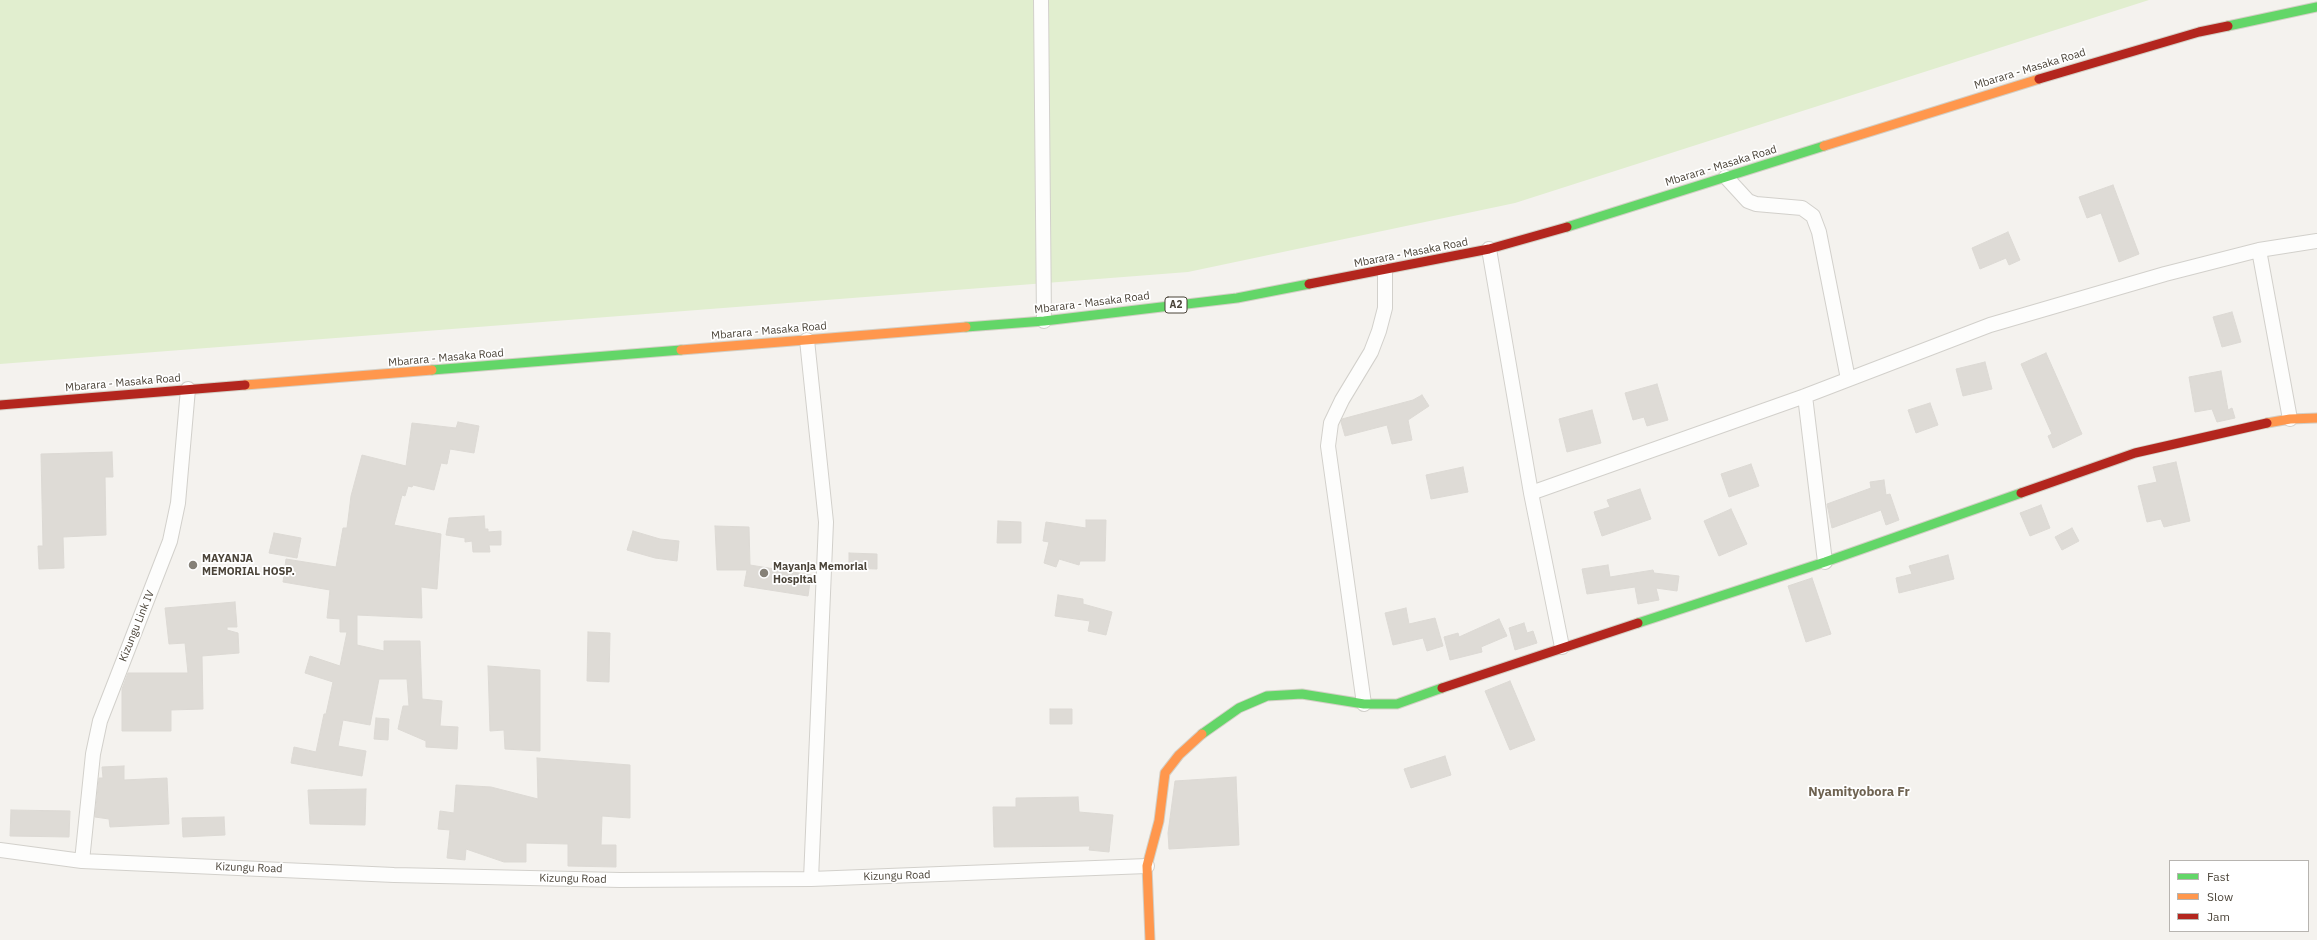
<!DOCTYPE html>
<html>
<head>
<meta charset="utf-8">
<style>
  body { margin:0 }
  #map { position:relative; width:2317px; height:940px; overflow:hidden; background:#f4f2ee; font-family:"IBM Plex Sans",sans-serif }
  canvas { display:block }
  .legend { position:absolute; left:2169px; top:860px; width:140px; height:72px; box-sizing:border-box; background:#fff; border:1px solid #b7b4b0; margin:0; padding:5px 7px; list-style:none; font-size:12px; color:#4b4439 }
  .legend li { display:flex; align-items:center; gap:8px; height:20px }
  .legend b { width:20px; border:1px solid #b7b4b0 }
</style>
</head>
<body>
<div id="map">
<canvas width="2317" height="940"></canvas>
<ul class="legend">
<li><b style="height:5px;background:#63d668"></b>Fast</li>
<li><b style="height:5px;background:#ff974d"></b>Slow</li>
<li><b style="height:5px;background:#b3261e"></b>Jam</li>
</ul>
</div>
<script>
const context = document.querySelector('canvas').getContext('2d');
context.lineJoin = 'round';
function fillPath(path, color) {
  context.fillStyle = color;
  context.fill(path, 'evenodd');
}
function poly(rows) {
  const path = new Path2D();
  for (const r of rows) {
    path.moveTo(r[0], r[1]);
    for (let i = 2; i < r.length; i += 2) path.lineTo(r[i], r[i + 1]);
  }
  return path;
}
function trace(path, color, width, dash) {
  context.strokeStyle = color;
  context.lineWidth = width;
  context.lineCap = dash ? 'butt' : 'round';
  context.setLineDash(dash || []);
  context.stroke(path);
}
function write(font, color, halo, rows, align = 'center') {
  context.font = font + ' "IBM Plex Sans",sans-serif';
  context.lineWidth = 3.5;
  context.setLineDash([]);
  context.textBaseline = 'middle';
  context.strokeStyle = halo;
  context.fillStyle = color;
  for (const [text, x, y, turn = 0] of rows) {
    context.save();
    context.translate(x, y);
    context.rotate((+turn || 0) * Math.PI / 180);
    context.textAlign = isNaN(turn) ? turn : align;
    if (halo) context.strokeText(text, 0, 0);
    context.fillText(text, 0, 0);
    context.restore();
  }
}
const green = poly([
  [0,0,2149,0,1515,203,1188,272,0,364]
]);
const building = poly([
  [2113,185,2139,254,2119,262,2101,213,2087,218,2079,197,2113,185],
  [2008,232,2020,260,2009,265,2006,258,1980,269,1972,248,2008,232],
  [2232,312,2241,342,2222,347,2213,317,2232,312],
  [2046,353,2082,434,2053,448,2048,436,2052,434,2021,364,2046,353],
  [1985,362,1992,389,1963,396,1956,369,1985,362],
  [2221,371,2228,410,2232,408,2235,418,2217,422,2212,409,2195,412,2189,377,2221,371],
  [1657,384,1668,420,1647,426,1644,417,1633,420,1625,393,1657,384],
  [1422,395,1429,406,1408,420,1412,440,1392,444,1387,425,1345,436,1341,422,1342,419,1413,400,1422,395],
  [1930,403,1938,425,1916,433,1908,410,1930,403],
  [1592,410,1601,443,1567,452,1559,419,1592,410],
  [458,422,479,426,474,453,450,449,447,464,441,463,434,490,413,485,412,487,408,486,405,496,402,495,394,525,441,534,437,589,421,587,422,618,357,615,357,645,384,651,384,641,420,641,422,699,442,701,440,726,458,727,457,749,426,747,426,741,398,729,403,706,409,706,407,679,379,679,370,725,343,720,338,746,366,751,362,776,291,763,294,747,316,752,324,714,326,714,333,682,305,673,310,656,340,666,347,632,340,632,340,619,327,618,330,590,283,582,286,559,336,567,343,528,347,528,351,496,362,455,406,466,412,423,456,428,458,422],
  [112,452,113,477,105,477,106,535,63,537,64,568,39,569,38,546,43,546,41,454,112,452],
  [2176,462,2190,521,2164,527,2161,519,2147,522,2138,486,2157,482,2153,467,2176,462],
  [1751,464,1759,486,1729,497,1721,474,1751,464],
  [1463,467,1468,492,1431,499,1426,475,1463,467],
  [1884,480,1886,495,1890,494,1899,520,1886,525,1881,510,1832,528,1827,504,1871,488,1870,482,1884,480],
  [1640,489,1651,519,1602,536,1594,512,1610,507,1607,500,1640,489],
  [2041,505,2050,528,2030,536,2020,513,2041,505],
  [1731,509,1747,544,1719,556,1704,521,1731,509],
  [484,516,485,529,488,529,488,532,501,531,501,545,489,545,490,552,473,552,472,541,465,542,465,538,446,535,449,518,484,516],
  [1086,520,1106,520,1105,561,1080,561,1079,565,1059,559,1056,567,1044,563,1049,542,1043,541,1046,522,1086,528,1086,520],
  [998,521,1021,522,1021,543,997,543,998,521],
  [715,526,749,527,750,565,811,575,808,596,744,586,747,570,717,570,715,526],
  [2072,528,2079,541,2062,550,2055,537,2072,528],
  [633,531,660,539,679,541,677,561,655,558,627,550,633,531],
  [274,533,301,538,297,558,269,553,274,533],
  [849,553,877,554,877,569,849,568,849,553],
  [1948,555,1954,579,1899,593,1896,578,1912,574,1909,566,1948,555],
  [1608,565,1610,577,1653,570,1654,573,1679,576,1677,591,1656,588,1659,600,1638,604,1635,587,1587,594,1582,569,1608,565],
  [1812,578,1831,634,1806,642,1788,586,1812,578],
  [1058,595,1083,599,1083,604,1112,612,1106,635,1088,631,1090,621,1055,616,1058,595],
  [235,602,237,627,227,627,227,630,238,633,239,653,202,656,203,709,171,710,171,731,122,731,122,689,128,673,188,673,185,643,169,644,165,608,235,602],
  [1406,608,1409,624,1435,618,1443,646,1427,651,1423,638,1393,645,1385,613,1406,608],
  [1499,619,1507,636,1481,647,1482,652,1450,660,1444,637,1458,633,1459,637,1499,619],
  [1524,623,1527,633,1533,631,1537,643,1515,650,1509,628,1524,623],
  [588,632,610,633,609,682,587,681,588,632],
  [488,666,540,670,540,751,505,749,504,730,490,731,488,666],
  [1510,681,1535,740,1510,750,1485,691,1510,681],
  [1050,709,1072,709,1072,724,1050,724,1050,709],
  [376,718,389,719,388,740,374,739,376,718],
  [1445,756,1451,775,1411,788,1404,769,1445,756],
  [537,758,630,765,630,818,602,816,601,845,616,845,616,867,568,866,568,844,526,843,526,862,504,862,466,849,465,860,447,858,450,830,438,829,440,811,454,813,456,785,491,787,538,799,537,758],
  [124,766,124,780,167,778,169,824,110,827,109,819,95,817,99,778,103,778,102,767,124,766],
  [1236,777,1239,845,1169,849,1168,833,1175,781,1236,777],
  [366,789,365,825,310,824,308,790,366,789],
  [1078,797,1079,812,1113,815,1109,852,1089,850,1090,846,994,847,993,807,1016,807,1016,798,1078,797],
  [11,810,70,811,69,837,10,836,11,810],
  [224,817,225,835,183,837,182,818,224,817]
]);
const street = poly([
  [1041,0,1044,321],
  [1726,177,1748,201,1756,204,1802,208,1813,216,1819,232,1848,379],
  [1489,249,1531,493,1562,647],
  [2259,250,2290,419],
  [807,340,826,522,811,879],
  [1805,396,1825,562],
  [1531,493,1805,396,1990,325,2165,274,2259,250,2317,241],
  [1364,704,1328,446,1331,423,1342,400,1371,352,1379,331,1385,308,1385,271],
  [0,850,82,861,394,875,620,880,811,879,1147,866],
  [82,861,93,754,100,721,170,541,178,503,188,389]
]);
const fast = poly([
  [2228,26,2317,7],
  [1567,227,1824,146],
  [966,327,1044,321,1237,298,1309,284],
  [432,370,681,350],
  [1638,623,1825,562,2021,493],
  [1202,734,1239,708,1267,696,1302,694,1364,704,1397,704,1442,688]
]);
const slow = poly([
  [1824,146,2039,79],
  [681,350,966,327],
  [245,385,432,370],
  [2267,423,2290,419,2317,418],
  [1150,940,1147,866,1159,821,1165,773,1179,755,1202,734]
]);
const jam = poly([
  [2039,79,2199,32,2228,26],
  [1309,284,1489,249,1567,227],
  [0,405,245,385],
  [2021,493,2135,453,2267,423],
  [1442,688,1638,623]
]);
const markers = [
  [193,565,5,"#868178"],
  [764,573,5,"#868178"]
];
const shields = [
  [1176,305,22]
];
const shieldNames = [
  ["A2",1176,305]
];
const streetNames = [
  ["Mbarara - Masaka Road",2030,69,-17],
  ["Mbarara - Masaka Road",1721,166,-17],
  ["Mbarara - Masaka Road",1411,253,-11],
  ["Mbarara - Masaka Road",1092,303,-7],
  ["Mbarara - Masaka Road",769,331,-5],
  ["Mbarara - Masaka Road",446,358,-5],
  ["Mbarara - Masaka Road",123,383,-5],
  ["Kizungu Link IV",137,626,-68],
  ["Kizungu Road",249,868,2],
  ["Kizungu Road",897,876,-2],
  ["Kizungu Road",573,879,1]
];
const poiNames = [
  ["MAYANJA",202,559],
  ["MEMORIAL HOSP.",202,572],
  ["Mayanja Memorial",773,567],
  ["Hospital",773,580]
];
const quarterNames = [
  ["Nyamityobora Fr",1859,792]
];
fillPath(green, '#e1eecf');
fillPath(building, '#dedbd6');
trace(building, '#dcd9d4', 1);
trace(street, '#d2d0cb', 16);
trace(fast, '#d3cfc5', 11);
trace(slow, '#d3cfc5', 11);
trace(jam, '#d3cfc5', 11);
trace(street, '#fdfdfc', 14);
trace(fast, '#63d668', 9);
trace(slow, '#ff974d', 9);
trace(jam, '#b3261e', 9);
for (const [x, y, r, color] of markers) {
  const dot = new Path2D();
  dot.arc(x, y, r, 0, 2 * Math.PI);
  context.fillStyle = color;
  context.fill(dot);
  trace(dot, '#fff', 1.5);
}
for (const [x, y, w] of shields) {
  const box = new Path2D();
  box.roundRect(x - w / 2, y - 8, w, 16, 3);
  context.fillStyle = '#fff';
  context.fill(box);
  trace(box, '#4b4439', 1);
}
write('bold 10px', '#4b4439', null, shieldNames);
write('11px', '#4b4439', '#fff', streetNames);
write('bold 11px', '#4b4439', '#fff', poiNames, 'left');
write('bold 13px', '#6e6250', '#fff', quarterNames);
</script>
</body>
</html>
